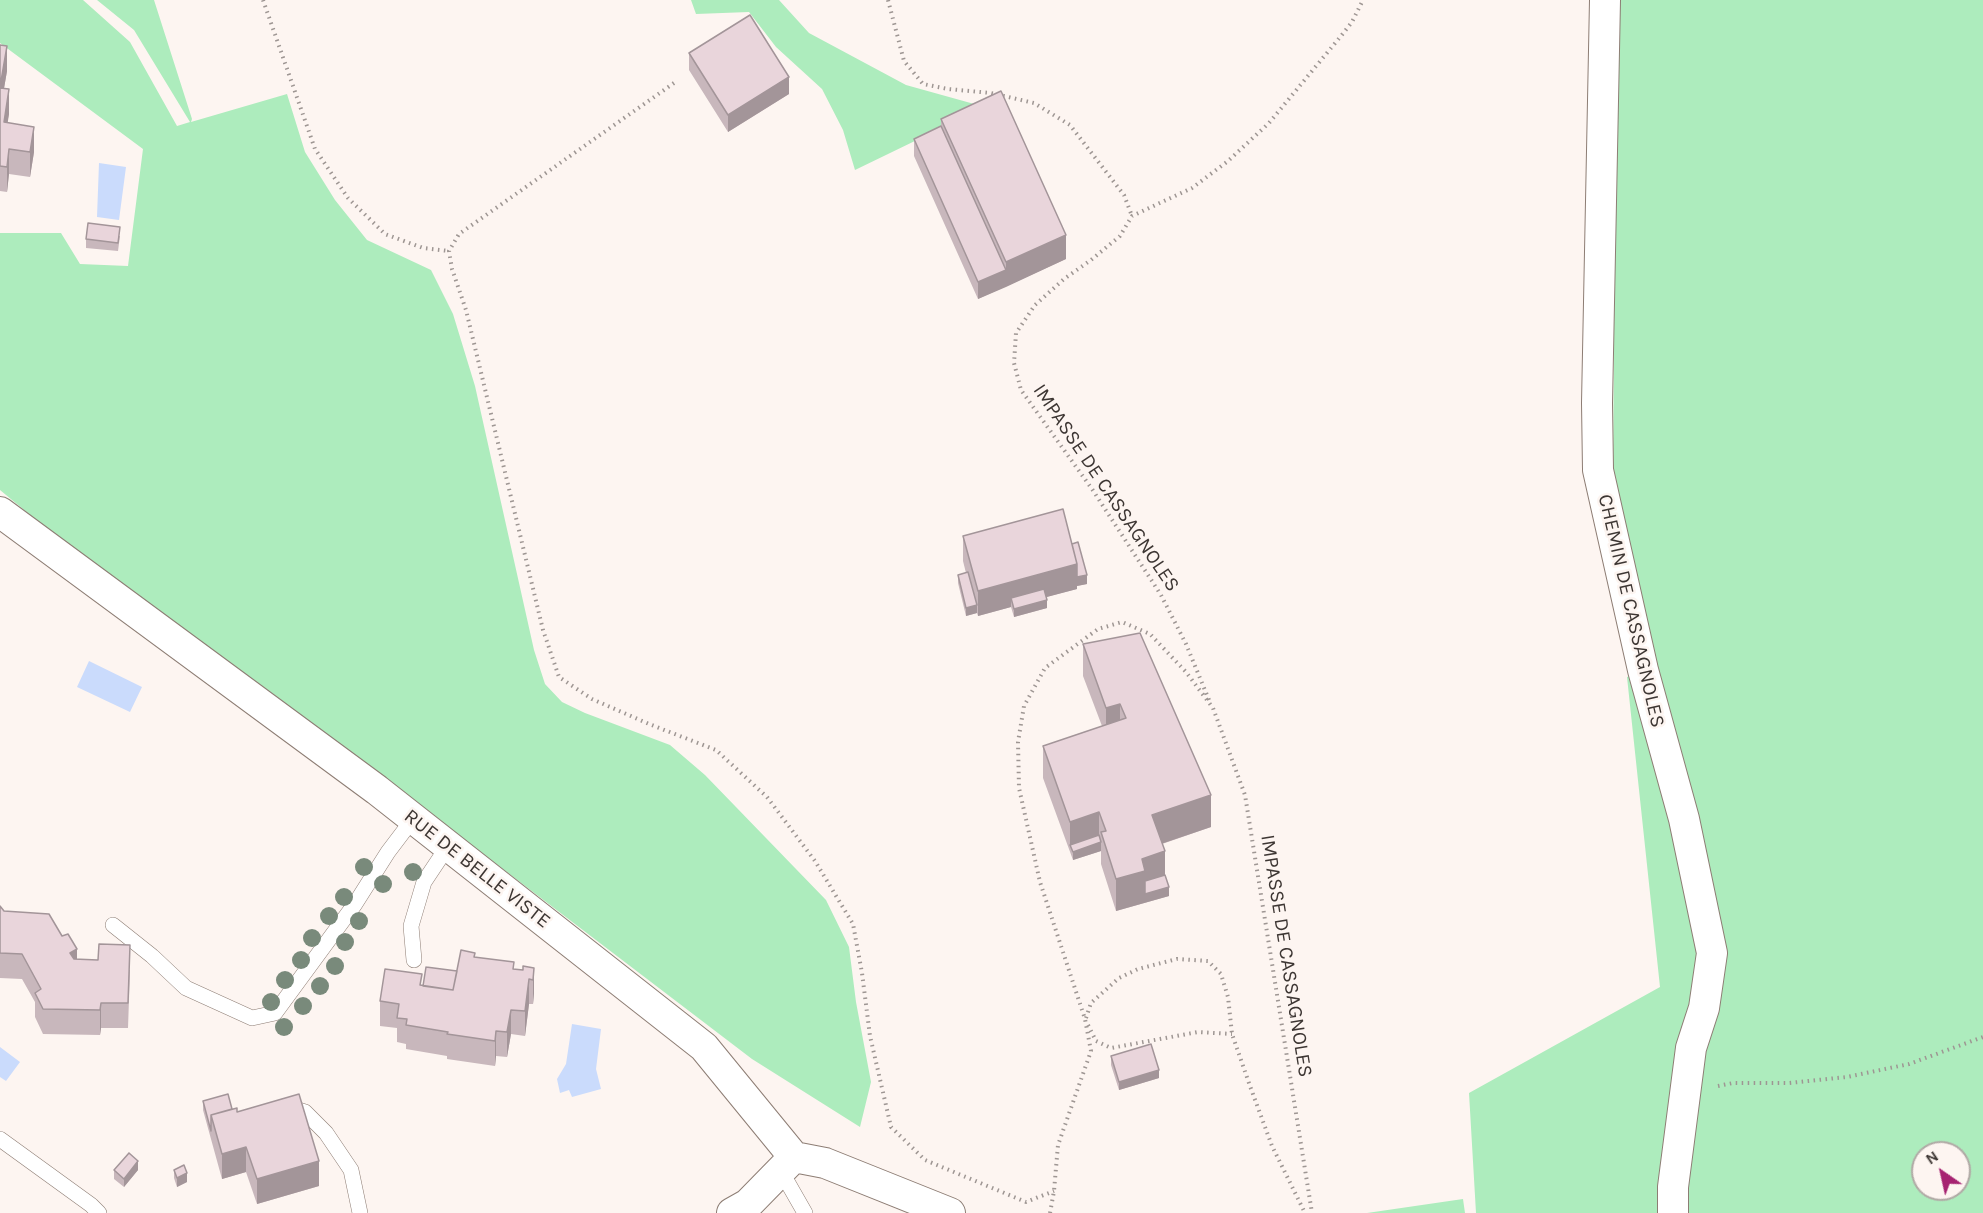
<!DOCTYPE html>
<html>
<head>
<meta charset="utf-8">
<style>
  body { margin:0 }
  #map { position:relative; width:1983px; height:1213px; overflow:hidden; background:#fdf5f1; font-family:Karla,sans-serif }
  canvas { display:block }
  .north { position:absolute; left:1911px; top:1141px; width:60px; height:60px; box-sizing:border-box; background:#fdf5f1; border:2px solid #b0a9a5; border-radius:50%; rotate:326deg; font-size:16px; font-weight:700; line-height:24px; text-align:center; color:#3d3633 }
  .north::after { content:''; display:block; margin:auto; width:21px; height:27px; background:#a62371; clip-path:polygon(50% 0,100% 100%,50% 72%,0 100%) }
</style>
</head>
<body>
<div id="map">
<canvas width="1983" height="1213"></canvas>
<div class="north">N</div>
</div>
<script>
const context = document.querySelector('canvas').getContext('2d');
context.lineJoin = 'round';
function fillPath(path, color) {
  context.fillStyle = color;
  context.fill(path, 'evenodd');
}
function poly(rows) {
  const path = new Path2D();
  for (const r of rows) {
    path.moveTo(r[0], r[1]);
    for (let i = 2; i < r.length; i += 2) path.lineTo(r[i], r[i + 1]);
  }
  return path;
}
function trace(path, color, width, dash) {
  context.strokeStyle = color;
  context.lineWidth = width;
  context.lineCap = dash ? 'butt' : 'round';
  context.setLineDash(dash || []);
  context.stroke(path);
}
function write(font, color, halo, rows, align = 'center') {
  context.font = font + ' Karla,sans-serif';
  context.lineWidth = 5;
  context.setLineDash([]);
  context.textBaseline = 'middle';
  context.strokeStyle = halo;
  context.fillStyle = color;
  for (const [text, x, y, turn = 0] of rows) {
    context.save();
    context.translate(x, y);
    context.rotate((+turn || 0) * Math.PI / 180);
    context.textAlign = isNaN(turn) ? turn : align;
    if (halo) context.strokeText(text, 0, 0);
    context.fillText(text, 0, 0);
    context.restore();
  }
}
const green = poly([
  [0,0,83,0,130,42,177,126,190,122,134,30,97,0,154,0,192,119,191,122,287,94,305,152,335,200,367,240,431,270,453,314,475,386,534,650,545,684,562,702,585,713,670,745,705,775,826,900,849,947,856,1002,871,1082,860,1127,752,1059,272,693,70,548,0,490,0,233,61,233,80,264,128,266,143,149,0,43],
  [691,0,779,0,809,33,906,85,985,107,855,170,843,130,822,89,776,47,749,12,696,14],
  [1620,0,1983,0,1983,1213,1476,1213,1469,1093,1660,987,1627,677,1649,668,1613,481,1616,30],
  [1923,1153,1959,1153,1959,1189,1923,1189],
  [1463,1199,1465,1213,1367,1213]
]);
const water = poly([
  [99,163,126,167,119,220,97,217],
  [89,661,142,687,130,712,77,687],
  [572,1024,601,1029,596,1069,601,1089,572,1097,569,1090,560,1093,557,1079,566,1064],
  [0,1047,20,1062,6,1081,0,1077]
]);
const path = poly([
  [263,0,315,149,348,198,385,234,423,248,449,251],
  [888,0,904,61,923,84,948,89,991,93,1034,103,1070,125,1124,195,1132,216],
  [674,83,459,234,449,251,452,269,466,310,543,630,559,677,592,699,649,724,716,750,767,797,815,861,853,924,862,973,870,1036,891,1127,925,1160,1026,1202,1054,1191],
  [1209,700,1186,644,1161,595,1092,489,1021,390,1014,363,1016,333,1035,305,1064,279,1091,260,1120,236,1132,216,1192,188,1228,161,1269,123,1341,36,1352,22,1363,0],
  [1086,1018,1091,1003,1119,978,1138,969,1177,959,1208,961,1221,974,1228,997,1232,1034,1250,1086,1272,1146,1305,1213],
  [1088,1025,1096,1041,1111,1048,1198,1032,1232,1034],
  [1718,1086,1733,1083,1789,1083,1847,1077,1909,1064,1983,1037],
  [1050,1213,1054,1191,1058,1145,1091,1051,1085,1019,1040,882,1019,788,1018,742,1024,706,1045,668,1098,629,1122,622,1150,634,1186,672,1213,708,1245,795,1312,1213]
]);
const service = poly([
  [113,925,152,956,186,988,252,1018,275,1013,355,904,388,852,413,819],
  [414,960,411,926,424,882,448,846],
  [285,1106,305,1112,326,1133,351,1170,360,1213],
  [0,1139,91,1205,99,1213],
  [781,1171,805,1213]
]);
const minor = poly([
  [1605,0,1597,403,1598,470,1643,670,1684,819,1712,953,1704,1008,1691,1048,1673,1187,1673,1213],
  [0,512,377,790,704,1047,794,1157,825,1163,950,1213],
  [732,1213,748,1204,794,1157]
]);
const trees = [
  [364,867],
  [413,872],
  [383,884],
  [344,897],
  [329,916],
  [359,921],
  [312,938],
  [345,942],
  [301,960],
  [335,966],
  [285,980],
  [320,986],
  [271,1002],
  [303,1006],
  [284,1027]
];
const wall = poly([
  [0,45,7,71,4,88,9,114,7,123,34,152,30,177,9,174,7,192,0,191],
  [689,53,789,94,728,132,689,70],
  [941,119,1066,259,978,299,914,156,914,139,941,126],
  [120,236,118,251,86,248,86,239],
  [963,536,1072,544,1087,584,1077,586,1077,589,1046,597,1047,608,1014,617,1011,607,978,616,977,613,966,616,958,583,958,575,966,573,963,561],
  [1083,644,1211,827,1162,844,1165,875,1169,896,1116,911,1101,864,1101,851,1073,860,1043,778,1043,746,1102,726,1083,676],
  [0,906,4,911,62,936,77,959,130,970,128,1028,101,1028,100,1035,43,1034,35,1017,35,1002,22,979,0,978],
  [475,957,514,969,523,970,534,968,534,993,533,1004,529,1004,525,1036,511,1034,507,1057,496,1056,495,1066,447,1059,447,1056,406,1049,406,1044,397,1042,397,1028,380,1026,380,1001,423,986,457,971],
  [1111,1056,1159,1078,1119,1090,1111,1065],
  [203,1101,232,1109,237,1112,319,1186,257,1204,246,1172,222,1179,203,1110],
  [114,1170,138,1170,124,1187,114,1179],
  [174,1170,187,1182,177,1187,174,1178]
]);
const shadedWall = poly([
  [7,46,7,71,0,112,0,87],
  [789,77,789,94,728,132,728,115],
  [9,89,9,114,4,147,4,122],
  [34,127,34,152,30,177,30,152],
  [9,149,9,174,7,192,7,167],
  [1066,235,1066,259,1006,287,1006,262],
  [1006,270,1006,287,978,299,978,282],
  [1077,564,1087,575,1087,584,1077,586,1077,589,1013,606,1011,598,1011,607,978,616,978,591],
  [1047,600,1047,608,1014,617,1014,609],
  [977,605,977,613,966,616,966,608],
  [1120,704,1120,735,1106,740,1106,708],
  [1211,795,1211,827,1152,847,1152,815],
  [1099,812,1099,843,1101,842,1101,851,1073,860,1073,852,1070,845,1070,822],
  [1165,851,1165,883,1169,887,1169,896,1116,911,1116,879,1142,859],
  [77,949,77,974,70,953],
  [534,968,534,993,533,1004,533,980],
  [529,979,529,1004,525,1036,525,1011],
  [101,1003,101,1028,100,1035,100,1010],
  [511,1010,511,1034,507,1057,507,1032],
  [496,1031,496,1056,495,1066,495,1041],
  [1159,1070,1159,1078,1119,1090,1119,1082],
  [246,1147,246,1172,222,1179,222,1154],
  [138,1161,138,1170,124,1187,124,1179],
  [319,1161,319,1186,257,1204,257,1179],
  [187,1173,187,1182,177,1187,177,1178]
]);
const building = poly([
  [750,15,789,77,728,115,689,53,750,15],
  [0,45,7,46,0,87,0,45],
  [0,88,9,89,4,122,34,127,30,152,9,149,7,167,0,166,0,88],
  [1001,91,1066,235,1006,262,941,119,1001,91],
  [941,126,1006,270,978,282,914,139,941,126],
  [88,223,120,227,118,243,86,239,88,223],
  [1063,509,1077,564,978,591,963,536,1063,509],
  [1078,542,1087,575,1077,577,1077,564,1072,544,1078,542],
  [968,572,977,605,966,608,958,575,968,572],
  [1044,589,1047,600,1014,609,1011,598,1044,589],
  [1140,633,1211,795,1152,815,1165,851,1142,859,1145,871,1116,879,1101,832,1106,831,1099,812,1070,822,1043,746,1126,718,1120,704,1106,708,1083,644,1140,633],
  [1099,835,1101,842,1073,852,1070,845,1099,835],
  [1165,875,1169,887,1145,894,1145,881,1165,875],
  [0,906,4,911,49,914,62,936,68,934,77,949,70,953,74,959,98,960,99,944,130,945,128,1003,101,1003,100,1010,43,1009,35,993,41,989,22,954,0,953,0,906],
  [461,950,475,953,474,957,514,962,513,969,523,970,523,966,534,968,533,980,529,979,525,1011,511,1010,507,1032,496,1031,495,1041,447,1034,448,1032,406,1025,407,1019,397,1018,399,1004,380,1001,385,969,422,974,420,985,453,990,461,950],
  [426,967,457,971,453,990,423,986,426,967],
  [1151,1044,1159,1070,1119,1082,1111,1056,1151,1044],
  [228,1094,232,1109,211,1115,211,1131,203,1101,228,1094],
  [299,1094,319,1161,257,1179,246,1147,222,1154,211,1115,237,1108,237,1112,299,1094],
  [129,1153,138,1161,124,1179,114,1170,129,1153],
  [184,1165,187,1173,177,1178,174,1170,184,1165]
]);
const streetNames = [
  ["IMPASSE DE CASSAGNOLES",1106,488,56],
  ["CHEMIN DE CASSAGNOLES",1631,611,77],
  ["RUE DE BELLE VISTE",477,869,38],
  ["IMPASSE DE CASSAGNOLES",1286,956,81]
];
fillPath(green, '#adecbd');
fillPath(water, '#cadbfc');
trace(service, '#8d7d74', 16);
trace(minor, '#8d7d74', 32);
trace(path, '#9e9693', 4, [1.5, 4.5]);
trace(service, '#fff', 15);
trace(minor, '#fff', 30);
context.fillStyle = '#798a7b';
for (const [x, y] of trees) {
  context.beginPath();
  context.arc(x, y, 9, 0, 2 * Math.PI);
  context.fill();
}
fillPath(wall, '#c8b7bc');
fillPath(shadedWall, '#a39599');
fillPath(building, '#e9d5db');
trace(building, '#a39599', 1.5);
write('20px', '#3d3633', '#fdf5f1', streetNames);
</script>
</body>
</html>
